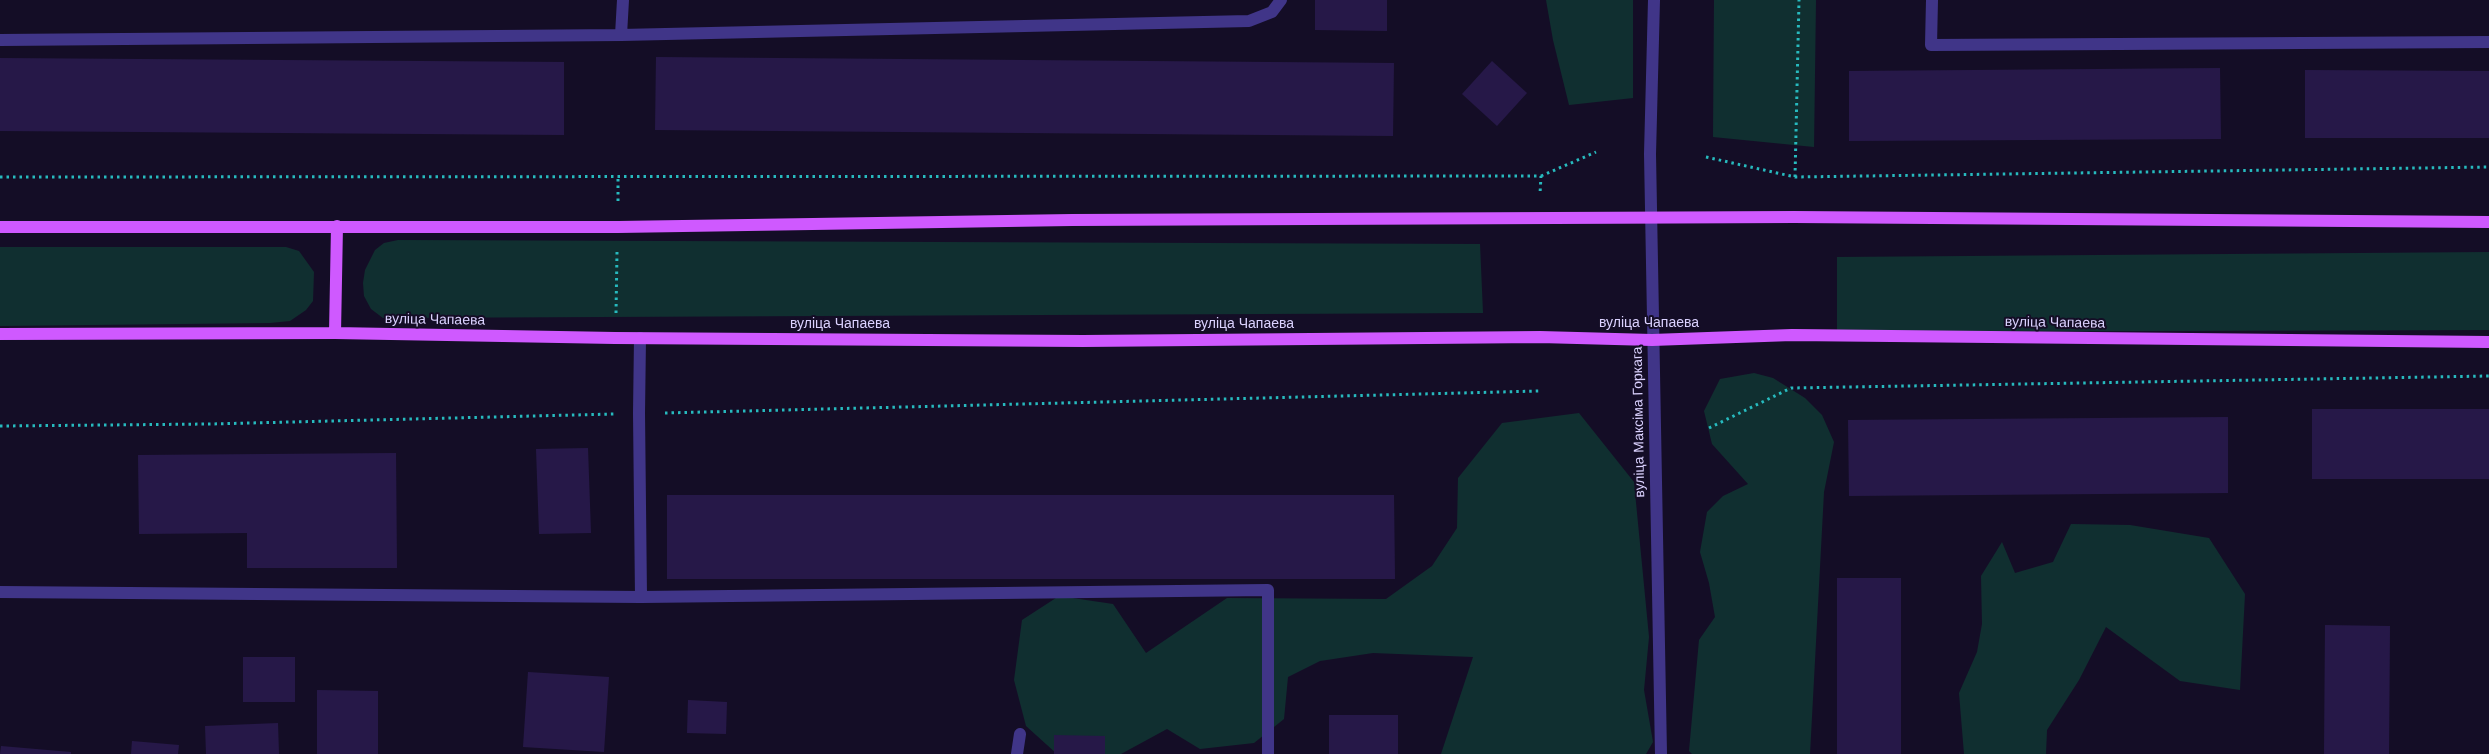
<!DOCTYPE html>
<html>
<head>
<meta charset="utf-8">
<style>
  body { margin:0 }
  canvas { display:block; background:#140d26 }
</style>
</head>
<body>
<canvas width="2489" height="754"></canvas>
<script>
const context = document.querySelector('canvas').getContext('2d');
context.lineJoin = 'round';
function fillPath(path, color) {
  context.fillStyle = color;
  context.fill(path, 'evenodd');
}
function poly(rows) {
  const path = new Path2D();
  for (const r of rows) {
    path.moveTo(r[0], r[1]);
    for (let i = 2; i < r.length; i += 2) path.lineTo(r[i], r[i + 1]);
  }
  return path;
}
function trace(path, color, width, dash) {
  context.strokeStyle = color;
  context.lineWidth = width;
  context.lineCap = dash ? 'butt' : 'round';
  context.setLineDash(dash || []);
  context.stroke(path);
}
function write(font, color, halo, rows, align = 'center') {
  context.font = font + ' Arial,sans-serif';
  context.lineWidth = 4;
  context.setLineDash([]);
  context.textBaseline = 'middle';
  context.strokeStyle = halo;
  context.fillStyle = color;
  for (const [text, x, y, turn = 0] of rows) {
    context.save();
    context.translate(x, y);
    context.rotate((+turn || 0) * Math.PI / 180);
    context.textAlign = isNaN(turn) ? turn : align;
    if (halo) context.strokeText(text, 0, 0);
    context.fillText(text, 0, 0);
    context.restore();
  }
}
const green = poly([
  [1546,0,1633,0,1633,98,1569,105,1553,40],
  [1714,0,1816,0,1814,147,1713,137],
  [398,240,1480,244,1483,313,383,318,371,309,364,296,363,283,365,270,375,250,384,243],
  [0,247,286,247,299,251,314,272,313,301,306,310,290,321,270,323,0,326],
  [2489,252,2489,330,1837,332,1837,257],
  [1754,373,1773,378,1805,398,1822,415,1834,442,1824,492,1810,754,1692,754,1689,751,1699,640,1715,617,1709,583,1700,552,1707,512,1723,496,1748,484,1712,444,1704,411,1720,379],
  [1579,413,1634,482,1649,637,1644,690,1653,742,1646,754,1441,754,1473,657,1373,653,1320,661,1288,677,1284,719,1254,743,1200,749,1167,729,1121,754,1057,754,1026,726,1014,680,1022,620,1059,596,1113,604,1146,653,1227,598,1386,599,1432,566,1457,528,1458,478,1502,423],
  [2071,524,2130,525,2209,538,2245,594,2240,690,2180,681,2106,627,2079,680,2047,730,2046,754,1964,754,1959,693,1977,652,1982,624,1981,576,2002,542,2015,573,2053,562]
]);
const building = poly([
  [1315,0,1387,0,1387,31,1315,30],
  [656,57,1394,63,1393,136,655,130],
  [0,58,564,62,564,135,0,131],
  [1492,61,1527,93,1497,126,1462,94],
  [2220,68,2221,139,1849,141,1849,71],
  [2305,70,2489,71,2489,138,2305,138],
  [2312,409,2489,409,2489,479,2312,479],
  [2228,417,2228,493,1849,496,1848,420],
  [588,448,591,533,539,534,536,449],
  [396,453,397,568,247,568,247,533,139,534,138,455],
  [667,495,1394,495,1395,579,667,579],
  [1837,578,1901,578,1901,754,1837,754],
  [2325,625,2390,626,2389,754,2324,754],
  [243,657,295,657,295,702,243,702],
  [528,672,609,677,604,752,523,747],
  [317,690,378,691,378,754,317,754],
  [688,700,727,702,726,734,687,733],
  [1329,715,1398,715,1398,754,1329,754],
  [278,723,279,754,206,754,205,726],
  [1054,735,1105,736,1105,754,1054,754],
  [132,741,179,745,178,754,131,754],
  [1,746,71,752,71,754,0,754]
]);
const path = poly([
  [1706,157,1795,177,2489,167],
  [1541,176,1596,152],
  [0,177,1541,176,1540,194],
  [1795,177,1799,0],
  [618,201,618,177],
  [616,313,617,252],
  [665,413,1540,391],
  [0,426,210,424,614,414],
  [1709,428,1791,388,2489,376]
]);
const minor = poly([
  [1654,0,1650,154,1661,754],
  [1932,0,1931,45,2489,42],
  [621,35,623,0],
  [0,40,621,35,1249,21,1272,12,1281,0],
  [0,592,641,597,639,413,640,338],
  [641,597,1268,590,1268,754],
  [1017,754,1020,734]
]);
const major = poly([
  [0,227,618,227,1072,220,1794,217,2489,222],
  [335,333,337,226],
  [0,334,335,333,615,338,1083,341,1540,337,1652,340,1792,335,2489,342]
]);
const streetNames = [
  ["вуліца Чапаева",435,320,1],
  ["вуліца Чапаева",1649,323],
  ["вуліца Чапаева",2055,323,1],
  ["вуліца Чапаева",840,324],
  ["вуліца Чапаева",1244,324],
  ["вуліца Максіма Горкага",1639,422,-91]
];
fillPath(green, '#102f30');
fillPath(building, '#261848');
trace(path, '#27babe', 3, [2.5, 4]);
trace(minor, '#403588', 12);
trace(major, '#cf59ff', 12);
write('14px', '#dbd2ff', '#140d26', streetNames);
</script>
</body>
</html>
